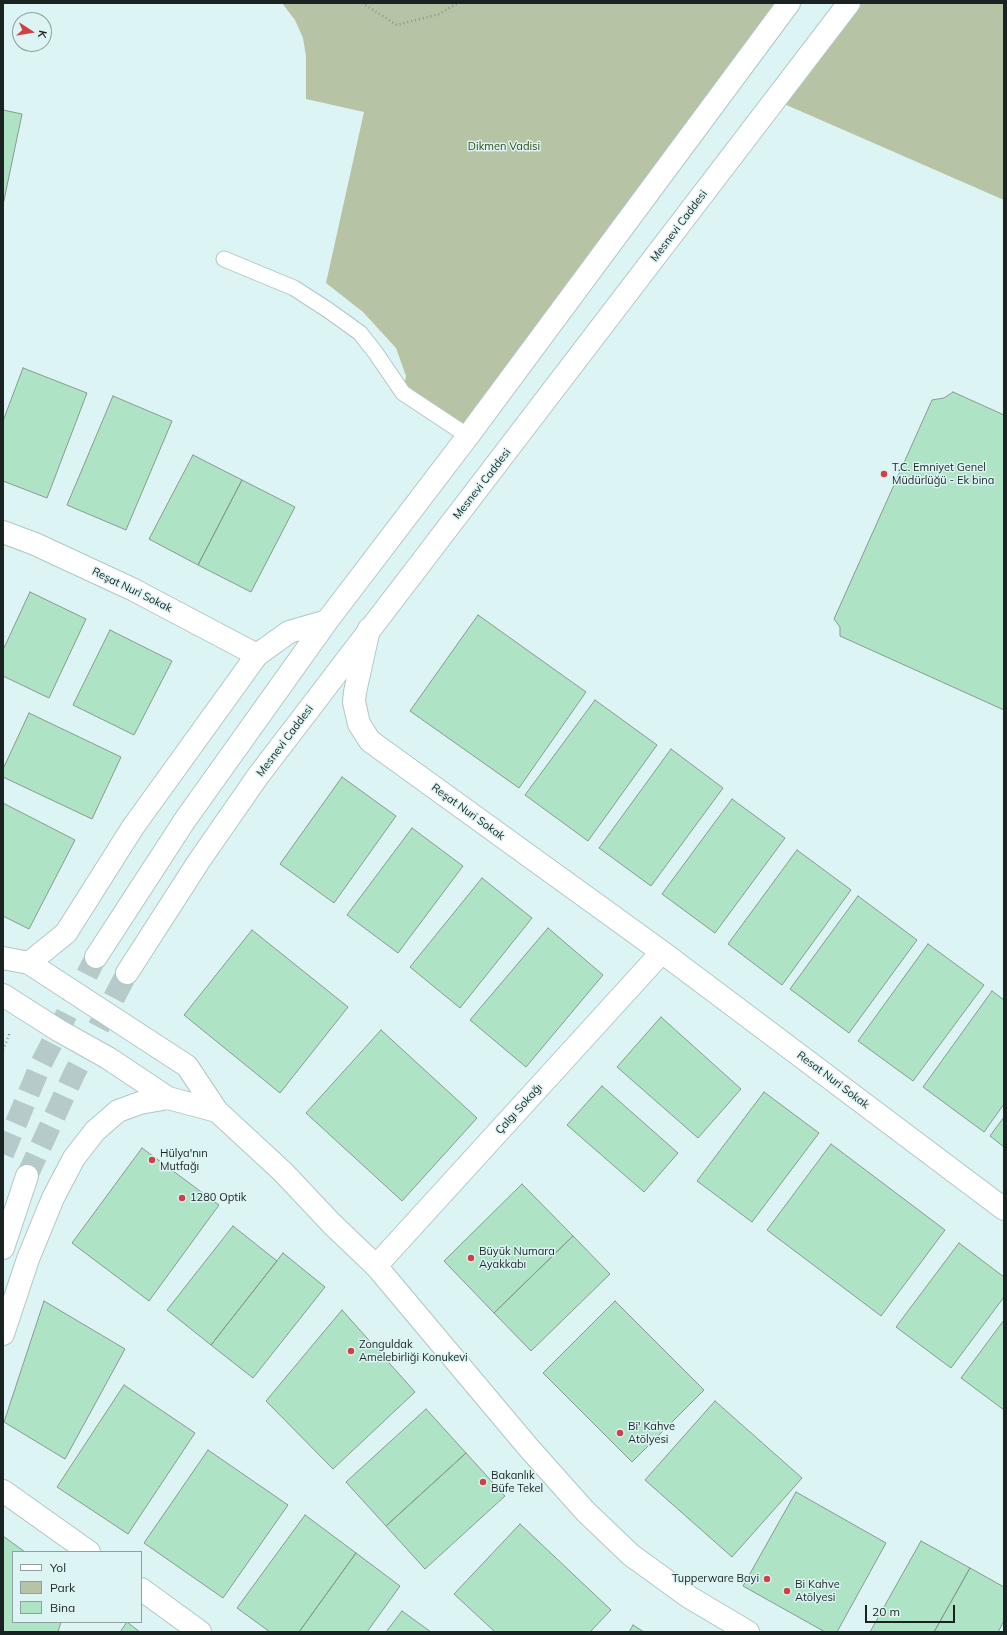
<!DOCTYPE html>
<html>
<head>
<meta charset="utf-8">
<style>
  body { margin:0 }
  #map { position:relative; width:1007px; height:1635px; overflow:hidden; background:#dcf4f3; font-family:Mulish,sans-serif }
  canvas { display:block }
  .frame { position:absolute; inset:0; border:4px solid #1a2322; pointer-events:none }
  .legend { position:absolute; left:12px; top:1551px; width:130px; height:72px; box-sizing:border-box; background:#dcf4f3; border:1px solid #8ea09f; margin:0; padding:5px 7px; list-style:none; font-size:12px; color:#1a2322 }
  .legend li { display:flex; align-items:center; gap:8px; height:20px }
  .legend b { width:20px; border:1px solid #8ea09f }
  .north { position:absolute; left:12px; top:12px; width:40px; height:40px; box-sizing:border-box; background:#dcf4f3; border:1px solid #8ea09f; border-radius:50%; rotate:102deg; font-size:11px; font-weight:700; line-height:16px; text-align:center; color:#1a2322 }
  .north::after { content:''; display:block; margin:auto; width:14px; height:18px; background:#d04145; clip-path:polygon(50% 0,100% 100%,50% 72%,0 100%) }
  .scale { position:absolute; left:865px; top:1605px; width:90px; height:18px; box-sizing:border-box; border:2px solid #1a2322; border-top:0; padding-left:5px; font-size:12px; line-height:14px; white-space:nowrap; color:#1a2322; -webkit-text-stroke:3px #dcf4f3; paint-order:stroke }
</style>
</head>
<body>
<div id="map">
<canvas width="1007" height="1635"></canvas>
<div class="frame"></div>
<ul class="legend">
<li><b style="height:5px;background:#fff"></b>Yol</li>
<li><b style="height:11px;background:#b7c3a5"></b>Park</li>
<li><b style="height:11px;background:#aee4c5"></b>Bina</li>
</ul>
<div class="north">K</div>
<div class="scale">20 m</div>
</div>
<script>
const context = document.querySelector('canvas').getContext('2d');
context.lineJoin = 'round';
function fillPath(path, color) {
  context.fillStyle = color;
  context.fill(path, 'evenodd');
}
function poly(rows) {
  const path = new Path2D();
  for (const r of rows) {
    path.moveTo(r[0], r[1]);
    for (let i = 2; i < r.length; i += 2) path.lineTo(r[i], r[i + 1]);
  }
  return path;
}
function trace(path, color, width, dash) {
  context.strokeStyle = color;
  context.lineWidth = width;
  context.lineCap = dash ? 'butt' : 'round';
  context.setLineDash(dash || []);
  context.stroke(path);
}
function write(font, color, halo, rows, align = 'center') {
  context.font = font + ' Mulish,sans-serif';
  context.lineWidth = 3;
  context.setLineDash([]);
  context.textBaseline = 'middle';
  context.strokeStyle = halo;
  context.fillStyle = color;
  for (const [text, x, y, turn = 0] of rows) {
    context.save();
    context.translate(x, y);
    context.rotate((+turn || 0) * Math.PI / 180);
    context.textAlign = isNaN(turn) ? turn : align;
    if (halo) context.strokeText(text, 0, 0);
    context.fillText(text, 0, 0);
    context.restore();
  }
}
const green = poly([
  [282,3,789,3,468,436,403,393,406,376,396,348,363,312,326,283,364,112,306,99,306,56,303,38,295,20],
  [849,3,1004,3,1004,200,775,100]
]);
const building = poly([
  [3,110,22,114,3,205,3,110],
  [23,368,87,393,47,498,3,481,3,421,23,368],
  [953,392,1004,415,1004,710,840,636,840,627,834,619,932,400,944,398,953,392],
  [113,396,172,421,126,530,67,505,113,396],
  [193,455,242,480,198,565,149,539,193,455],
  [242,480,295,507,251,592,198,565,242,480],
  [30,592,86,619,49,698,3,676,3,650,30,592],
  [478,615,586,692,519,788,410,711,478,615],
  [110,630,172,661,134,735,73,705,110,630],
  [595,700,657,745,588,841,525,795,595,700],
  [29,713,121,757,92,819,3,777,3,769,29,713],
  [671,749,723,788,651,886,599,848,671,749],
  [342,777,396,816,334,903,280,864,342,777],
  [732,799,785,838,715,933,662,894,732,799],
  [3,803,75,840,29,929,3,916,3,803],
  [412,828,463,866,398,953,347,915,412,828],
  [797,850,851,890,782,985,728,944,797,850],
  [482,878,532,918,460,1008,410,967,482,878],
  [858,896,917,940,849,1033,790,989,858,896],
  [548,928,603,975,526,1067,470,1020,548,928],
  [252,930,348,1007,280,1093,184,1015,252,930],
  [928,944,984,985,913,1081,858,1041,928,944],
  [992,991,1004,1000,1004,1104,984,1132,923,1087,992,991],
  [661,1017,741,1089,698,1138,617,1067,661,1017],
  [381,1030,477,1118,402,1201,306,1113,381,1030],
  [602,1086,678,1153,644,1192,567,1125,602,1086],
  [764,1092,819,1133,752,1222,697,1181,764,1092],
  [1004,1117,1004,1147,990,1136,1004,1117],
  [831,1144,945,1230,881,1316,767,1230,831,1144],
  [142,1148,219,1205,149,1301,72,1243,142,1148],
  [522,1184,573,1236,494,1313,444,1261,522,1184],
  [233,1226,277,1261,211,1345,167,1310,233,1226],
  [573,1236,610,1274,531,1351,494,1313,573,1236],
  [959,1243,1004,1277,1004,1297,951,1368,896,1327,959,1243],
  [283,1253,325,1287,253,1378,211,1345,283,1253],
  [44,1301,125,1349,65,1459,4,1422,44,1301],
  [615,1301,704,1390,632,1462,543,1373,615,1301],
  [342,1310,415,1392,333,1469,266,1401,342,1310],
  [1004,1320,1004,1410,961,1378,1004,1320],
  [124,1385,195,1433,128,1534,57,1487,124,1385],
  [715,1401,802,1478,732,1557,645,1480,715,1401],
  [426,1409,466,1453,386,1526,346,1482,426,1409],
  [208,1450,288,1505,223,1598,144,1543,208,1450],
  [466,1453,505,1496,425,1569,386,1526,466,1453],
  [796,1492,886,1543,837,1632,825,1632,743,1586,796,1492],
  [305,1515,356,1553,299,1632,270,1632,237,1608,305,1515],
  [520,1524,611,1610,590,1632,495,1632,454,1594,520,1524],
  [3,1536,25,1552,13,1552,13,1622,61,1622,58,1632,3,1632,3,1536],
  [921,1541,970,1568,934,1632,870,1632,921,1541],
  [356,1553,400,1586,367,1632,299,1632,356,1553],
  [970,1568,1004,1587,1004,1621,998,1632,934,1632,970,1568],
  [402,1611,431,1632,386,1632,402,1611],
  [127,1622,140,1632,120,1632,127,1622],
  [633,1625,644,1632,629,1632,633,1625]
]);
const secondaryTunnel = poly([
  [3,1154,41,1064,96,957],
  [27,1176,74,1074,127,973]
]);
const path = poly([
  [362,3,397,25,439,14,458,3],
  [3,1050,10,1032]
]);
const service = poly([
  [224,259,294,288,328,310,360,333,375,352,403,393,468,436]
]);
const minor = poly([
  [3,532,35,544,132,589,257,655],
  [369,629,355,692,354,702,359,724,370,741,662,952,1004,1209],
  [376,1266,662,952],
  [3,1491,89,1552],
  [141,1589,200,1632]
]);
const secondary = poly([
  [96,957,185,820,327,621,468,436,789,3],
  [3,958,29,963,187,1066,217,1111,283,1172,332,1224,376,1266,528,1447,585,1511,631,1555,689,1597,748,1632],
  [29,963,66,933,133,827,257,655,289,632,327,621],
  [127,973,199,861,258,776,849,3],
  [3,995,58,1030,108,1058,168,1098,217,1111],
  [3,1248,27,1176],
  [3,1334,28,1259,53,1198,74,1158,95,1131,118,1111,140,1103,168,1098]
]);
const markers = [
  [884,474,4,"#d04145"],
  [152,1160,4,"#d04145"],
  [182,1198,4,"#d04145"],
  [471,1258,4,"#d04145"],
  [351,1351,4,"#d04145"],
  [620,1433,4,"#d04145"],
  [483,1482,4,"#d04145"],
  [767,1579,4,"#d04145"],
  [787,1591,4,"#d04145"]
];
const parkNames = [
  ["Dikmen Vadisi",504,147]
];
const streetNames = [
  ["Mesnevi Caddesi",679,226,-53],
  ["Mesnevi Caddesi",482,484,-52],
  ["Reşat Nuri Sokak",132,590,26],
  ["Mesnevi Caddesi",285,741,-53],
  ["Reşat Nuri Sokak",468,812,36],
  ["Resat Nuri Sokak",833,1080,37],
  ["Çalgı Sokağı",519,1109,-48]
];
const poiNames = [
  ["T.C. Emniyet Genel",892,468],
  ["Müdürlüğü - Ek bina",892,481],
  ["Hülya'nın",160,1154],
  ["Mutfağı",160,1167],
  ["1280 Optik",190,1198],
  ["Büyük Numara",479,1252],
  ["Ayakkabı",479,1265],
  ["Zonguldak",359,1345],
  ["Amelebirliği Konukevi",359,1358],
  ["Bi' Kahve",628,1427],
  ["Atölyesi",628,1440],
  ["Bakanlık",491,1476],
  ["Büfe Tekel",491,1489],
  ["Tupperware Bayi",759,1579,"right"],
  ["Bi Kahve",795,1585],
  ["Atölyesi",795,1598]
];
fillPath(green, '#b7c3a5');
fillPath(building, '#aee4c5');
trace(building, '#889a8f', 1);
trace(secondaryTunnel, '#b5cac9', 22, [22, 11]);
trace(service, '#afc7c6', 17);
trace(minor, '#afc7c6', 24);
trace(secondary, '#afc7c6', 24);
trace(path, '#869796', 2.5, [1, 3]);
trace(service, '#fff', 15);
trace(minor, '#fff', 22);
trace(secondary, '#fff', 22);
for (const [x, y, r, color] of markers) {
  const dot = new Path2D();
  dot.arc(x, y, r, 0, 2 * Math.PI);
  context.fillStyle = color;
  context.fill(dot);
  trace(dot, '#dcf4f3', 1.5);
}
write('11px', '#384915', '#dcf4f3', parkNames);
write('11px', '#1a2322', '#dcf4f3', streetNames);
write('11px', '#1a2322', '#dcf4f3', poiNames, 'left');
</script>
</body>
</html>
